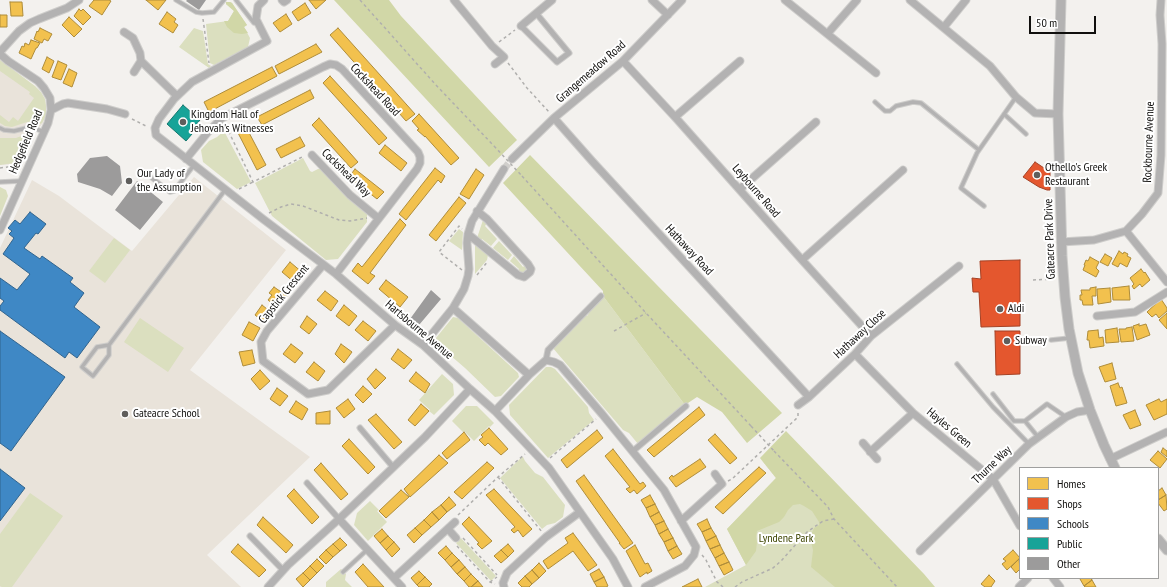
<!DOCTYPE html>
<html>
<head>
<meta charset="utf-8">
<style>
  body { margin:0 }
  #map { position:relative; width:1167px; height:587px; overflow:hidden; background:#f3f1ee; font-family:"PT Sans Narrow",sans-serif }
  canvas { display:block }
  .legend { position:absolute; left:1019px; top:467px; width:140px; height:112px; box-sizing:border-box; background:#fff; border:1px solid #9f9f9e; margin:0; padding:5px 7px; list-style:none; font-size:12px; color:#100f0d }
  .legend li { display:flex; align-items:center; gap:8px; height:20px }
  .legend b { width:20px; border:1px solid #9f9f9e }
  .scale { position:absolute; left:1029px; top:16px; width:67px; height:18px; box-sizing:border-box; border:2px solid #100f0d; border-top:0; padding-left:5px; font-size:12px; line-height:14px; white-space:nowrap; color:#100f0d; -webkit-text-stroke:3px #fff; paint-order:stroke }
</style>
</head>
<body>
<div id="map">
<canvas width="1167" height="587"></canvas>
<ul class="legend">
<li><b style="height:11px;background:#f2c14e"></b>Homes</li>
<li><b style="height:11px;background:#e4572e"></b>Shops</li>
<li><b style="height:11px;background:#3f88c5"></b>Schools</li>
<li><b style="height:11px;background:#17a398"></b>Public</li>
<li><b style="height:11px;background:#9c9b9b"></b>Other</li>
</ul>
<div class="scale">50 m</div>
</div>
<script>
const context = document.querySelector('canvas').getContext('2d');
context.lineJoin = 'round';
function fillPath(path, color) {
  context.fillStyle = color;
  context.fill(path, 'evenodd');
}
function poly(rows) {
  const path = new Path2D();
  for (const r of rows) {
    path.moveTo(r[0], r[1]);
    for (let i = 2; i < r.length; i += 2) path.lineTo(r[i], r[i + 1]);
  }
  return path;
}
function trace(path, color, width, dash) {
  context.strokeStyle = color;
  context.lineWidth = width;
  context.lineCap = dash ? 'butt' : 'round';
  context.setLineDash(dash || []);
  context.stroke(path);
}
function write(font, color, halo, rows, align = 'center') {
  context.font = font + ' "PT Sans Narrow",sans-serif';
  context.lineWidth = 4;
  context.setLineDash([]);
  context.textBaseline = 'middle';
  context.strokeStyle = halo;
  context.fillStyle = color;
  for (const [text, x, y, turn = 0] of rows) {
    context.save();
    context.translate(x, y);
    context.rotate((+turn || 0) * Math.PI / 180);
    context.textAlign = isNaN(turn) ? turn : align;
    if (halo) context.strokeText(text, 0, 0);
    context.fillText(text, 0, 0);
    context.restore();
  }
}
const built = poly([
  [0,60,38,89,45,99,46,108,46,115,43,123,33,135,21,160,14,164,0,165],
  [194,177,286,250,190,370,310,457,207,555,241,587,0,587,0,248,32,180,59,196,132,251]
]);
const green = poly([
  [226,2,230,2,232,3,247,25,244,27,250,38,248,47,214,65,210,63,206,24,228,21,234,11,226,4],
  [194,28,203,31,208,64,211,66,209,68,179,47],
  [0,60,35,86,41,92,45,99,46,106,46,116,42,123,40,124,27,122,12,127,5,126,0,123,0,115,9,122,13,117,18,121,34,98,29,94,30,92,0,71],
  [224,131,251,182,237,189,203,162,201,150,209,141,217,137],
  [27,134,32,134,20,159,14,163,0,165,0,138,16,138],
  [303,158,310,171,312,172,318,169,321,169,367,213,367,222,338,259,326,260,272,216,255,183],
  [0,187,6,190,8,196,0,216],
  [483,220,487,223,485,226,497,239,491,246,482,239,480,242,477,238],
  [459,229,463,232,462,250,449,241],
  [114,238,130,250,105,283,89,271],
  [499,241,512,255,508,260,493,248],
  [475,244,488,255,487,260,475,274],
  [514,256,523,267,526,264,527,269,527,271,522,273,518,272,519,269,510,261],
  [603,296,685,405,638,444,629,433,623,430,552,347,584,314,587,316,589,313,588,311,596,305],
  [453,317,458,318,518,373,519,377,518,378,501,396,495,397,465,368,436,343,436,338],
  [140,318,184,348,168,372,124,342],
  [546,367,551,367,555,369,588,407,589,413,594,420,548,458,510,415,509,405],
  [442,374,453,384,454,395,434,415,429,411,430,410,419,400],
  [466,406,477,406,494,423,490,427,489,426,474,441,464,431,463,432,452,421],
  [522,457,523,457,525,461,535,473,543,477,565,505,563,517,555,523,547,525,542,529,500,478],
  [760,458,894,587,705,587,746,565,727,529,776,478],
  [30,493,63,516,12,587,2,587,0,586,0,534],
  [370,501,379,510,377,511,387,522,368,541,354,525,357,513],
  [461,538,496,576,491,581,456,543],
  [341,569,346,574,345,580,352,587,326,587,326,582]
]);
const forest = poly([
  [334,0,389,0,401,16,517,140,489,167],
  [226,2,230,2,232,3,247,25,244,27,248,33,242,34,234,33,227,27,224,21,228,21,234,11,226,4],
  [530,155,782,413,747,443,722,412,697,397,685,405,603,296,603,291,503,183],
  [786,431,924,574,935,587,835,587,811,567,813,550,810,537,814,528,819,525,819,522,812,511,804,506,800,504,793,505,788,510,784,517,779,522,757,531,756,537,757,542,756,551,746,565,727,529,776,478,760,458]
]);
const homes = poly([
  [94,0,109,0,111,1,102,15,89,6,94,0],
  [146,0,166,0,158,10,146,0],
  [309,0,326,0,316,9,309,0],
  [10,2,22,2,23,16,11,16,10,2],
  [305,3,311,13,298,21,292,12,305,3],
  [79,9,81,11,83,9,91,17,83,25,74,16,79,9],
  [167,12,176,19,174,22,178,25,173,33,159,24,167,12],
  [286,14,292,24,280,32,273,23,286,14],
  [0,15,7,15,7,27,0,27,0,15],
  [69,17,82,29,74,37,62,25,69,17],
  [40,28,52,34,48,41,44,39,42,43,34,39,37,31,38,32,40,28],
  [338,28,415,114,406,121,330,35,338,28],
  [31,40,40,43,37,48,36,48,31,59,19,53,22,46,24,47,25,43,29,45,31,40],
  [316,44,322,52,279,74,275,66,316,44],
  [47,57,54,61,49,73,42,69,47,57],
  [58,61,67,65,61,80,52,77,58,61],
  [272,67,277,76,209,112,204,102,272,67],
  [69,69,77,73,72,87,63,83,69,69],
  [330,76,387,138,379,145,323,83,330,76],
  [310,90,314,98,262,125,257,117,310,90],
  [419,114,459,158,451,165,425,136,425,137,417,130,419,129,412,121,419,114],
  [319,118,358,162,351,168,312,125,319,118],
  [245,125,266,165,257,170,236,129,245,125],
  [300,137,305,146,281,158,276,149,300,137],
  [385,145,407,163,401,171,379,153,385,145],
  [435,168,445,176,441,183,438,180,406,220,399,214,435,168],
  [355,169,384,192,377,199,349,177,355,169],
  [476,169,484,175,469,199,460,194,476,169],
  [459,197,466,203,436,241,429,235,459,197],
  [400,219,406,225,370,273,375,276,368,284,352,271,358,263,362,267,400,219],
  [1119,251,1123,254,1124,252,1128,254,1127,256,1131,258,1127,267,1120,263,1118,267,1112,264,1119,251],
  [1105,254,1112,258,1108,266,1100,262,1105,254],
  [1090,257,1099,262,1096,268,1099,271,1096,277,1083,270,1085,265,1084,265,1086,260,1088,261,1090,257],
  [290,262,303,273,295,283,282,272,290,262],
  [1141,269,1144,273,1145,272,1150,280,1142,287,1140,284,1134,289,1132,286,1134,284,1130,278,1141,269],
  [386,280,408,297,400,307,379,289,386,280],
  [1129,286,1130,300,1113,300,1112,288,1129,286],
  [274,287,287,296,278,308,268,300,272,295,269,293,274,287],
  [1096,287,1096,296,1092,296,1093,305,1083,305,1082,300,1080,300,1080,295,1082,295,1081,290,1090,290,1090,288,1096,287],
  [1110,288,1111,302,1098,304,1097,289,1110,288],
  [325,291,338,301,331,311,317,300,325,291],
  [1161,299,1167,308,1167,311,1159,318,1156,314,1152,317,1147,312,1161,299],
  [262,305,272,313,264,322,255,315,262,305],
  [344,305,357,316,349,326,336,316,344,305],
  [1167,313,1167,329,1159,320,1167,313],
  [307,316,317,324,309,334,300,327,307,316],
  [363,321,376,331,368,341,355,330,363,321],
  [249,322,260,328,253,341,242,335,249,322],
  [1139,324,1139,326,1146,324,1150,335,1137,340,1133,326,1139,324],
  [1132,327,1134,341,1121,342,1119,329,1126,329,1126,328,1132,327],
  [1117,328,1119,342,1106,343,1105,330,1117,328],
  [1098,330,1099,338,1103,337,1104,346,1090,348,1089,340,1087,340,1088,331,1098,330],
  [291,344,303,353,295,363,283,354,291,344],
  [341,344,352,352,344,363,335,354,341,344],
  [398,349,412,360,404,369,391,359,398,349],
  [252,350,255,363,243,366,239,352,252,350],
  [314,362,325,371,318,381,306,372,314,362],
  [1112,363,1116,379,1105,382,1099,367,1112,363],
  [376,369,386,378,375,389,367,379,376,369],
  [260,370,270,381,260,390,251,379,260,370],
  [416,372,430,384,425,393,409,381,416,372],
  [1118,383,1120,388,1122,387,1127,403,1116,406,1110,386,1118,383],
  [363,386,372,394,363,403,355,395,363,386],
  [277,388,288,396,280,406,270,399,277,388],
  [348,399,355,409,344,418,336,408,348,399],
  [1159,399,1161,402,1167,399,1167,414,1154,420,1146,405,1159,399],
  [296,401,308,409,302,420,289,412,296,401],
  [421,404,429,411,415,426,408,420,421,404],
  [699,407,705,415,654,457,647,450,699,407],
  [1135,410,1141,425,1130,429,1123,415,1135,410],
  [330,411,330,424,316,424,316,413,330,411],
  [376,414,402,442,394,449,368,420,376,414],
  [489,428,508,449,501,455,488,443,485,446,479,440,483,437,481,435,489,428],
  [597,430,603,438,567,468,561,460,597,430],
  [464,432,470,440,447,459,442,453,464,432],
  [715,434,737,458,730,464,708,440,715,434],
  [349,439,375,467,368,474,342,446,349,439],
  [1163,448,1167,451,1167,457,1161,452,1163,448],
  [613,449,640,484,643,482,646,486,637,494,634,490,630,493,626,489,630,487,605,456,613,449],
  [1158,451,1167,459,1160,468,1150,460,1158,451],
  [439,455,448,463,410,497,404,489,439,455],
  [700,459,706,467,676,487,669,478,672,475,673,477,700,459],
  [487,462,494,468,462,499,454,492,487,462],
  [321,463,348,494,341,500,314,470,321,463],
  [759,467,766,473,723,514,715,507,759,467],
  [584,475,633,543,624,549,619,543,620,543,576,481,584,475],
  [1162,488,1166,495,1158,500,1158,491,1162,488],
  [294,489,319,517,312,524,287,496,294,489],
  [494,489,532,529,523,537,518,530,514,533,511,530,515,527,486,495,494,489],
  [401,490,409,497,386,518,379,511,401,490],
  [650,495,655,504,646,508,641,500,650,495],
  [1166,495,1167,509,1164,511,1158,503,1158,500,1166,495],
  [449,497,456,505,447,512,441,505,449,497],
  [655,504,659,512,650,517,646,508,655,504],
  [441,505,447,512,439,520,432,512,441,505],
  [432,512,439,520,431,527,424,520,432,512],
  [659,512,664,521,655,525,650,517,659,512],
  [263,517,293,545,286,553,257,525,263,517],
  [469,517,492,541,482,549,477,544,479,543,462,524,469,517],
  [707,519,711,528,702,532,697,524,707,519],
  [424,520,431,527,422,535,415,528,424,520],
  [664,521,668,529,659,534,655,525,664,521],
  [415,528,422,535,414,543,407,535,415,528],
  [711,528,716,536,706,541,702,532,711,528],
  [382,529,388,536,380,543,374,536,382,529],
  [668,529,673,538,664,542,659,534,668,529],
  [573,533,597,565,588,571,573,551,548,569,543,561,568,543,565,538,573,533],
  [388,536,394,542,386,550,380,543,388,536],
  [716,536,720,545,710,549,706,541,716,536],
  [340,538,347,545,340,551,333,544,340,538],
  [673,538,677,546,668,551,664,542,673,538],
  [394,542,400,549,392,557,386,550,394,542],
  [238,544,266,570,259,577,231,552,238,544],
  [333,544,340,551,333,557,326,550,333,544],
  [508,544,514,551,508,557,501,550,508,544],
  [635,545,645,564,648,563,652,571,647,574,647,572,640,577,626,551,635,545],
  [720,545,724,553,715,558,710,549,720,545],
  [446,546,452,553,445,560,438,553,446,546],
  [677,546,682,554,673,559,668,551,677,546],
  [326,550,333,557,326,564,319,557,326,550],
  [501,550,508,557,501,563,494,556,501,550],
  [1013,550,1020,558,1007,570,1002,564,1006,561,1003,559,1013,550],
  [452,553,459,560,451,567,445,560,452,553],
  [724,553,729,562,719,566,715,558,724,553],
  [317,559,324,566,317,573,310,566,317,559],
  [1019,559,1020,569,1016,573,1011,567,1019,559],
  [459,560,465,567,457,574,451,567,459,560],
  [729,562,733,570,724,575,719,566,729,562],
  [539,563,546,571,539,578,532,570,539,563],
  [363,564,384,587,368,587,355,572,363,564],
  [310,566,317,573,310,580,303,573,310,566],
  [465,567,471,574,464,581,457,574,465,567],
  [599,569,604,577,594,582,590,574,599,569],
  [532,570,539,578,532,584,525,576,532,570],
  [419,571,425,577,417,585,411,578,419,571],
  [303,573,310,580,303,587,296,579,303,573],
  [471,574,478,581,471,587,469,587,464,581,471,574],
  [989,575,995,581,991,587,985,587,981,584,989,575],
  [525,576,532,584,529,587,522,587,518,583,525,576],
  [425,577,432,584,429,587,419,587,417,585,425,577],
  [604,577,608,586,606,587,597,587,594,582,604,577],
  [1082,578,1090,578,1092,580,1084,586,1080,579,1082,578],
  [698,579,702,587,682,587,698,579],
  [1092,580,1096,587,1085,587,1084,586,1092,580],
  [478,581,483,587,471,587,478,581]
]);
const shops = poly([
  [1035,162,1050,172,1050,190,1047,190,1039,187,1023,177,1035,162],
  [1020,260,1020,326,981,327,979,292,973,292,972,278,981,279,980,261,1020,260],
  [995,331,1020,331,1020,374,996,375,995,331]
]);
const schools = poly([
  [30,212,46,224,38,234,36,233,24,248,40,259,42,256,73,278,70,282,84,293,74,307,100,327,77,358,69,352,65,358,0,310,0,306,4,301,0,298,0,278,17,290,30,274,3,254,14,238,9,234,12,231,8,228,15,220,20,224,30,212],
  [0,331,65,377,11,451,0,443,0,331],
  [0,469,25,488,0,521,0,469]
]);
const public = poly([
  [183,105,200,120,190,132,192,134,186,141,167,124,183,105]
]);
const building = poly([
  [187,0,206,0,199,10,186,1],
  [107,156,120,166,122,183,112,196,100,189,78,182,77,174,90,158],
  [137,181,163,202,140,230,115,210],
  [431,290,441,299,419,325,410,319]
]);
const minorTunnel = poly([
  [504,169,512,159]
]);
const path = poly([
  [360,0,435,84,494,146],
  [203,19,209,63],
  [499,42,515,30],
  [508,63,527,88,549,112],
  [132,119,148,127],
  [226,126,253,182,304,156],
  [0,168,14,166,22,162],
  [522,176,646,313,751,426],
  [239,189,253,182],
  [269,213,281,207,291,204,303,206,339,220,350,221,367,218],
  [462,270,439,252,459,226,462,229],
  [477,275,488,261],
  [1033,280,1055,279],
  [614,331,646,313],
  [774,451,828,507,834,519,897,587],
  [550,458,596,419],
  [498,477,542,532],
  [728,481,732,479,798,417,798,413],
  [458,515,498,477,525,454],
  [463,538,497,575],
  [457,546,490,582,495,584],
  [702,555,706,560,717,582,723,587],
  [490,582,497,577],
  [735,587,742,582,773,568,781,561,807,532,823,521,834,519]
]);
const service = poly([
  [176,0,196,12,202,13,214,12,224,0],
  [236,0,254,23,258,23],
  [875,102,885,111,890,111,896,106,913,102,921,103,979,150],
  [1004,114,1026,134],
  [0,128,4,130,14,131,31,127,44,132],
  [152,178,170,192,174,191,194,165],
  [0,182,21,181],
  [984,206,961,188,977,153,1016,97],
  [1051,340,1070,338],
  [109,345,97,347,82,367,93,376,109,355,109,345,225,190],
  [957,364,993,407,1029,444],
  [993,394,1014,421,1025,421],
  [1038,437,1025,421,1047,404,1066,417],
  [343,572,368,549]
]);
const pedestrian = poly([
  [521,26,557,62,569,53,536,13],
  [546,360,548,350,601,296],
  [360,428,393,467],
  [633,451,686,406],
  [307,483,339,519],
  [250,536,283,570]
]);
const minor = poly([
  [264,0,258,6,256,19,267,41,192,82,174,99,159,119,155,128,156,135,263,219,336,274,395,325,423,345,470,389,495,411,549,468,613,559,628,587],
  [282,0,284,2,287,0],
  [454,0,492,46,504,57,495,64],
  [652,0,668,15],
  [785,0,876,73],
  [910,0,990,66,1016,97,1035,113,1058,114],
  [521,26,552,0],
  [944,27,966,0],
  [124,32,133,38,140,53,141,61,134,72],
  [828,33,857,0],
  [0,52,19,31,30,23,39,19,67,8,79,0],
  [0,54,8,61,38,81,44,88,50,98,51,110,48,123,0,230],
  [141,61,177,96],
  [623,61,675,117,802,260,871,336],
  [51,110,63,104,68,103,107,109,125,114],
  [675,117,740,61],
  [554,118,592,161,809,397],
  [312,155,350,195,378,218],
  [186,159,208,132,222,118,323,67,330,64,336,65,342,69,418,152,420,157,420,163,417,169,336,274],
  [512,159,554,118,623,61,682,0],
  [740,189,816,122],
  [1126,231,1167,282],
  [468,234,518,275,524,277,530,272,531,269,528,264,487,219,477,211],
  [1061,242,1094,240,1126,231,1142,214,1158,193,1161,155,1162,44,1160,15,1161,0],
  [802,260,903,170],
  [323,265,267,331,261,342,263,361,308,394,328,390,395,325],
  [453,308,529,375],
  [1097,316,1135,312,1167,292],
  [423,345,453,308,464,289,468,276,469,269,467,243,468,234,472,221,504,169],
  [855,354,913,413,993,479,1020,526],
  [798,405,809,397,855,354,871,336,959,266],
  [495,411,529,375,546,360,554,362,560,365,602,414,664,490,696,547,694,555,685,566,645,587],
  [863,443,877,459],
  [870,452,913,413],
  [1110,459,1167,432],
  [339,519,402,587],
  [681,521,722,484,715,474],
  [448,529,456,538],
  [920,551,1029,444,1066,417,1077,412,1090,410],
  [394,578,455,522],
  [1053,578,1060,587],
  [268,587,288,565,339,519,425,437,470,389],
  [504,587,503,583,507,573,546,537,580,512],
  [1019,587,1028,578]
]);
const tertiary = poly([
  [1061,0,1058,114,1062,256,1065,297,1069,329,1078,373,1090,410,1104,445,1115,468],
  [1158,539,1167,550]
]);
const pathBridge = poly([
  [494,146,522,176],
  [751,426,774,451]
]);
const markers = [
  [183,122,4,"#5f5e5c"],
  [1037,175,4,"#5f5e5c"],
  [129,181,4,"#5f5e5c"],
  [1000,309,4,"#5f5e5c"],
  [1007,341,4,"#5f5e5c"],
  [125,414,4,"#5f5e5c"]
];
const streetNames = [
  ["Grangemeadow Road",591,72,-41],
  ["Cockshead Road",375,90,47],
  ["Hedgefield Road",26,142,-67],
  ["Rockbourne Avenue",1149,142,-88],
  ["Cockshead Way",346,173,44],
  ["Leybourne Road",756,191,49],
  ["Gateacre Park Drive",1050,239,-92],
  ["Hathaway Road",689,250,47],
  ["Capstick Crescent",284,294,-51],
  ["Hartsbourne Avenue",419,330,40],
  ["Hathaway Close",860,334,-43],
  ["Hayles Green",949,428,40],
  ["Thurne Way",992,465,-44]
];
const poiNames = [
  ["Kingdom Hall of",191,115],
  ["Jehovah's Witnesses",191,129],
  ["Othello's Greek",1045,168],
  ["Restaurant",1045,182],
  ["Our Lady of",137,174],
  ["the Assumption",137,188],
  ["Aldi",1008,309],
  ["Subway",1015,341],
  ["Gateacre School",133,414]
];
const parkNames = [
  ["Lyndene Park",786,539]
];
fillPath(built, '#e9e3da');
fillPath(green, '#dbdfbf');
fillPath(forest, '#d1d7a7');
fillPath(homes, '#f2c14e');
trace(homes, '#ae8c3a', 1);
fillPath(shops, '#e4572e');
trace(shops, '#a44124', 1);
fillPath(schools, '#3f88c5');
trace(schools, '#31648e', 1);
fillPath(public, '#17a398');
trace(public, '#15776e', 1);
fillPath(building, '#9c9b9b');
trace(minorTunnel, '#d1cfcc', 7, [7, 3.5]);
trace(service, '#cecdcb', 5.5);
trace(pedestrian, '#cecdcb', 7);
trace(minor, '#cecdcb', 9);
trace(tertiary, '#cecdcb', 11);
trace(path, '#b0afad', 1.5, [3, 3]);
trace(service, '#b3b2b2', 3.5);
trace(pedestrian, '#b3b2b2', 5);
trace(minor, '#b3b2b2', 7);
trace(tertiary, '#b3b2b2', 9);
trace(pathBridge, '#b0afad', 1.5, [3, 3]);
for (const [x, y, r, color] of markers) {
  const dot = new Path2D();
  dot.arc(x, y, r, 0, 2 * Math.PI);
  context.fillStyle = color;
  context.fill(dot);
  trace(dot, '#fff', 1.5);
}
write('12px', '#100f0d', '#fff', streetNames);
write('12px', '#100f0d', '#fff', poiNames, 'left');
write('12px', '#3d4400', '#fff', parkNames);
</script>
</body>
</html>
